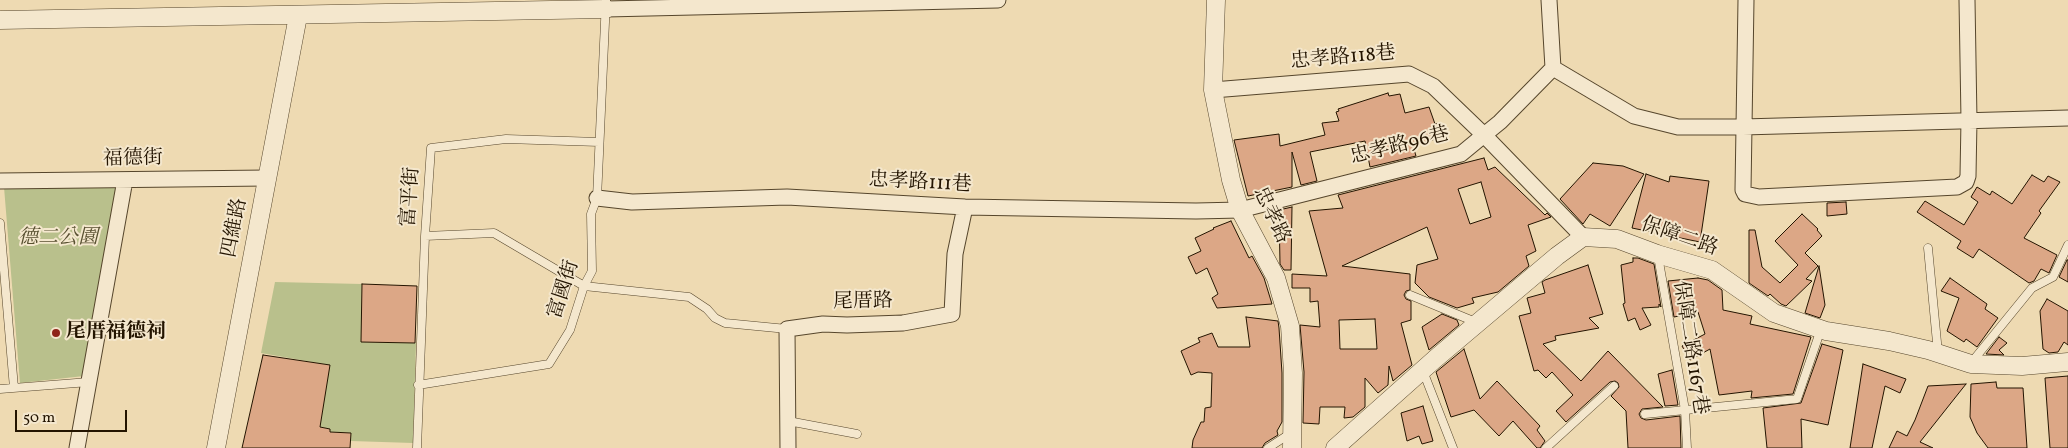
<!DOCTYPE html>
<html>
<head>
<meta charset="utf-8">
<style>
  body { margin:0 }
  #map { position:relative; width:2068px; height:448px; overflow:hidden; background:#eedab2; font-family:Vollkorn,serif }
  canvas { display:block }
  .scale { position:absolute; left:15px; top:410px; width:112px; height:22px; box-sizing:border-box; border:2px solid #231400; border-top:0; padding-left:6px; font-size:15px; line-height:18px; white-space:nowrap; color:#231400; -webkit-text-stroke:4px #f4e7cd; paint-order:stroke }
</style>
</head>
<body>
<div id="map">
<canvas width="2068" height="448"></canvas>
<div class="scale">50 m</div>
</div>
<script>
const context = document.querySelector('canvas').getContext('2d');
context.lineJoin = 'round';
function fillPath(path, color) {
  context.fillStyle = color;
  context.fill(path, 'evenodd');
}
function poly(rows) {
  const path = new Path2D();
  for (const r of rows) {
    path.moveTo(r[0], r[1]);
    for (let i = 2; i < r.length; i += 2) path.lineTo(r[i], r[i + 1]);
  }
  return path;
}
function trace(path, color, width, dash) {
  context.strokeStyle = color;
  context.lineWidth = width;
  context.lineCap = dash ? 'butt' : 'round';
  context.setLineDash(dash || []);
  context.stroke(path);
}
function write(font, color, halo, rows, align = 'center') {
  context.font = font + ' Vollkorn,"Noto Serif TC",serif';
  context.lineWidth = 4;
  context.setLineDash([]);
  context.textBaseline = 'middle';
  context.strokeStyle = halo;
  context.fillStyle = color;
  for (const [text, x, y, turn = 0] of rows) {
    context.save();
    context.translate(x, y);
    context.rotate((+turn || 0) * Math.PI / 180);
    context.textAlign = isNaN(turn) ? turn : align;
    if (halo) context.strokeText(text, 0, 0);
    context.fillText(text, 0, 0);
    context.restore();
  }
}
const green = poly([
  [119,186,84,376,20,383,4,187],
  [275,282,362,284,361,342,416,343,413,443,351,441,351,433,330,432,330,429,320,427,329,365,261,353]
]);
const building = poly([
  [1388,93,1389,96,1400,94,1405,113,1429,107,1435,124,1439,123,1445,136,1413,146,1416,156,1370,167,1365,141,1310,152,1317,181,1301,185,1292,152,1292,187,1248,196,1234,140,1279,134,1280,146,1325,135,1322,123,1339,121,1336,112,1339,111,1338,109,1388,93],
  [1484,158,1488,170,1495,167,1545,215,1547,213,1551,217,1528,225,1536,251,1526,256,1529,266,1498,292,1472,298,1474,303,1457,308,1429,297,1415,283,1417,265,1438,259,1427,227,1342,266,1410,274,1410,290,1406,291,1404,295,1406,299,1411,301,1411,320,1401,323,1412,365,1393,381,1389,366,1388,385,1378,393,1365,378,1365,407,1353,417,1344,418,1345,407,1320,407,1319,424,1303,423,1304,372,1300,325,1320,327,1318,301,1310,302,1310,288,1292,288,1292,274,1327,276,1309,211,1343,208,1338,195,1484,158],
  [1481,182,1491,217,1470,224,1458,189,1481,182],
  [1375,319,1377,349,1340,349,1339,320,1375,319],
  [1593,163,1623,166,1644,174,1610,226,1590,214,1583,224,1560,199,1593,163],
  [1646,174,1669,182,1670,176,1709,181,1700,242,1632,228,1646,174],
  [2032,175,2044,182,2048,176,2060,182,2039,211,2041,213,2024,238,2057,255,2049,273,2041,269,2034,281,2029,283,1979,249,1973,258,1957,248,1961,241,1917,212,1925,201,1964,225,1978,202,1971,197,1977,187,1990,195,1992,191,2012,204,2032,175],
  [1846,202,1847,214,1827,216,1827,203,1846,202],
  [1292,207,1291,270,1284,270,1280,264,1279,210,1292,207],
  [1802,214,1818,229,1817,230,1822,236,1805,253,1818,266,1806,279,1812,281,1786,306,1781,304,1770,294,1768,296,1749,283,1749,230,1755,230,1762,267,1780,283,1798,265,1775,241,1802,214],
  [1231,221,1249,258,1252,256,1264,278,1272,304,1217,308,1212,298,1218,294,1207,268,1196,274,1188,257,1201,251,1195,238,1214,229,1213,228,1231,221],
  [1633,258,1638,258,1654,264,1661,307,1659,304,1659,307,1642,308,1651,325,1640,330,1635,318,1628,321,1623,304,1625,303,1621,265,1633,262,1633,258],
  [2067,260,2068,260,2068,282,2059,277,2067,260],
  [1588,265,1603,314,1589,318,1599,328,1555,336,1556,340,1543,344,1581,381,1608,351,1663,407,1642,409,1639,414,1641,418,1646,420,1680,416,1681,448,1628,448,1626,411,1611,396,1619,387,1618,383,1615,381,1610,382,1566,422,1556,411,1573,395,1552,372,1546,378,1538,370,1534,371,1519,316,1531,313,1527,298,1545,293,1542,282,1545,280,1588,265],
  [1819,266,1825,305,1820,318,1805,313,1819,266],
  [1698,278,1708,280,1722,290,1723,310,1752,316,1750,324,1811,337,1793,394,1751,398,1752,391,1719,395,1710,349,1690,360,1682,346,1705,334,1698,312,1674,317,1668,281,1698,278],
  [1950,278,1987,304,1985,309,1998,318,1977,347,1966,339,1964,342,1947,331,1959,298,1941,291,1950,278],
  [362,284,417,286,415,343,361,342,362,284],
  [2047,299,2068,311,2068,345,2064,342,2058,352,2049,353,2043,349,2040,311,2047,299],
  [1442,314,1457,320,1459,325,1429,350,1422,327,1442,314],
  [1246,317,1278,321,1279,328,1282,373,1282,422,1277,431,1278,435,1265,443,1262,448,1192,448,1193,440,1201,422,1204,422,1205,408,1211,407,1212,373,1198,372,1191,375,1181,351,1200,342,1198,338,1212,333,1218,347,1250,347,1246,317],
  [1999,337,2007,343,1999,350,2004,355,1986,354,1999,337],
  [1822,344,1843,350,1828,425,1801,419,1802,448,1767,448,1763,408,1801,403,1822,344],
  [1464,349,1480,399,1497,381,1540,426,1537,430,1545,441,1540,448,1537,448,1513,421,1499,436,1474,410,1451,417,1436,372,1464,349],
  [263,355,330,365,320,427,330,429,330,432,351,433,350,448,242,448,263,355],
  [1863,364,1906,379,1900,393,1885,386,1872,448,1850,448,1863,364],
  [1672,370,1678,405,1665,406,1658,374,1672,370],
  [2068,376,2068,448,2050,448,2045,378,2068,376],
  [1996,382,1997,388,2023,388,2027,448,1988,448,1977,433,1970,417,1971,384,1996,382],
  [1966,384,1920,442,1933,448,1889,448,1897,431,1907,436,1915,420,1928,386,1966,384],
  [1423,406,1433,441,1422,444,1419,436,1407,441,1401,413,1423,406]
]);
const service = poly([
  [0,223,14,388],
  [425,236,494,233,584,286,689,297,707,309,715,318,725,323,787,329],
  [1928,248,1938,353],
  [1658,256,1685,410,1687,448],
  [1410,295,1478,323],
  [1971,363,2032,288,2053,277,2068,245],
  [1423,371,1453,448],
  [418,385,549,364,570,330,584,286,592,271,591,214,597,198,606,0],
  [0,389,89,382],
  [1645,414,1797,399,1821,329],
  [788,421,857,434],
  [417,448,425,236,431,148,506,139,599,142],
  [1268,448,1291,433],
  [1546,448,1614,386]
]);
const minor = poly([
  [1746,0,1743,190,1745,194,1759,197,1957,187,1966,182,1968,176,1969,120,1967,0],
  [606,9,998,0],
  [1553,68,1634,116,1678,127,1743,127,2068,118],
  [1213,90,1409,74,1433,86,1484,135,1500,122,1553,68,1549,0],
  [0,181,267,178],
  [597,198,632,202,787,197,965,207,1196,211,1240,210,1461,154,1484,135,1583,237],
  [77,448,125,180],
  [788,448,787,329,823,324,847,325,903,323,952,314,955,254,965,207]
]);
const tertiary = poly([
  [1216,0,1213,90,1231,180,1240,210,1276,278,1290,326,1293,373,1292,448],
  [0,20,606,9],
  [216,448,298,16],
  [1335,448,1435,359,1557,256,1583,237,1617,239,1657,254,1712,270,1774,313,1826,331,1889,341,1928,350,1971,364,2022,366,2068,362]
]);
const markers = [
  [56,333,5,"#8f2418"]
];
const streetNames = [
  ["忠孝路118巷",1343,59,-5],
  ["忠孝路96巷",1400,147,-14],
  ["福德街",133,160,-1],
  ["忠孝路111巷",920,184,3],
  ["富平街",412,197,-86],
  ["忠孝路",1270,216,65],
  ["四維路",236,228,-79],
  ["保障二路",1679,238,19],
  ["富國街",565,290,-72],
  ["尾厝路",863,303,-1],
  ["保障二路1167巷",1689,348,81]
];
const parkNames = [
  ["德二公園",58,239]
];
const poiNames = [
  ["尾厝福德祠",66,333]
];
fillPath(green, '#b9c08c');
fillPath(building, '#dca786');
trace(building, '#231400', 1);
trace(service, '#56462c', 9);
trace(minor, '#56462c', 17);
trace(tertiary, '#56462c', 19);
trace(service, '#f4e7cd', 8);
trace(minor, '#f4e7cd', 15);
trace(tertiary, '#f4e7cd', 18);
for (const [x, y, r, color] of markers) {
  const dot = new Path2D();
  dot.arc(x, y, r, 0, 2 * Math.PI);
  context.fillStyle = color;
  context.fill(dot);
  trace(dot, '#f4e7cd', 2);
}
write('20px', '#231400', '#f4e7cd', streetNames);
write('italic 20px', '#585031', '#f4e7cd', parkNames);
write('bold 20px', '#231400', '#f4e7cd', poiNames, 'left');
</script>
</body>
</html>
